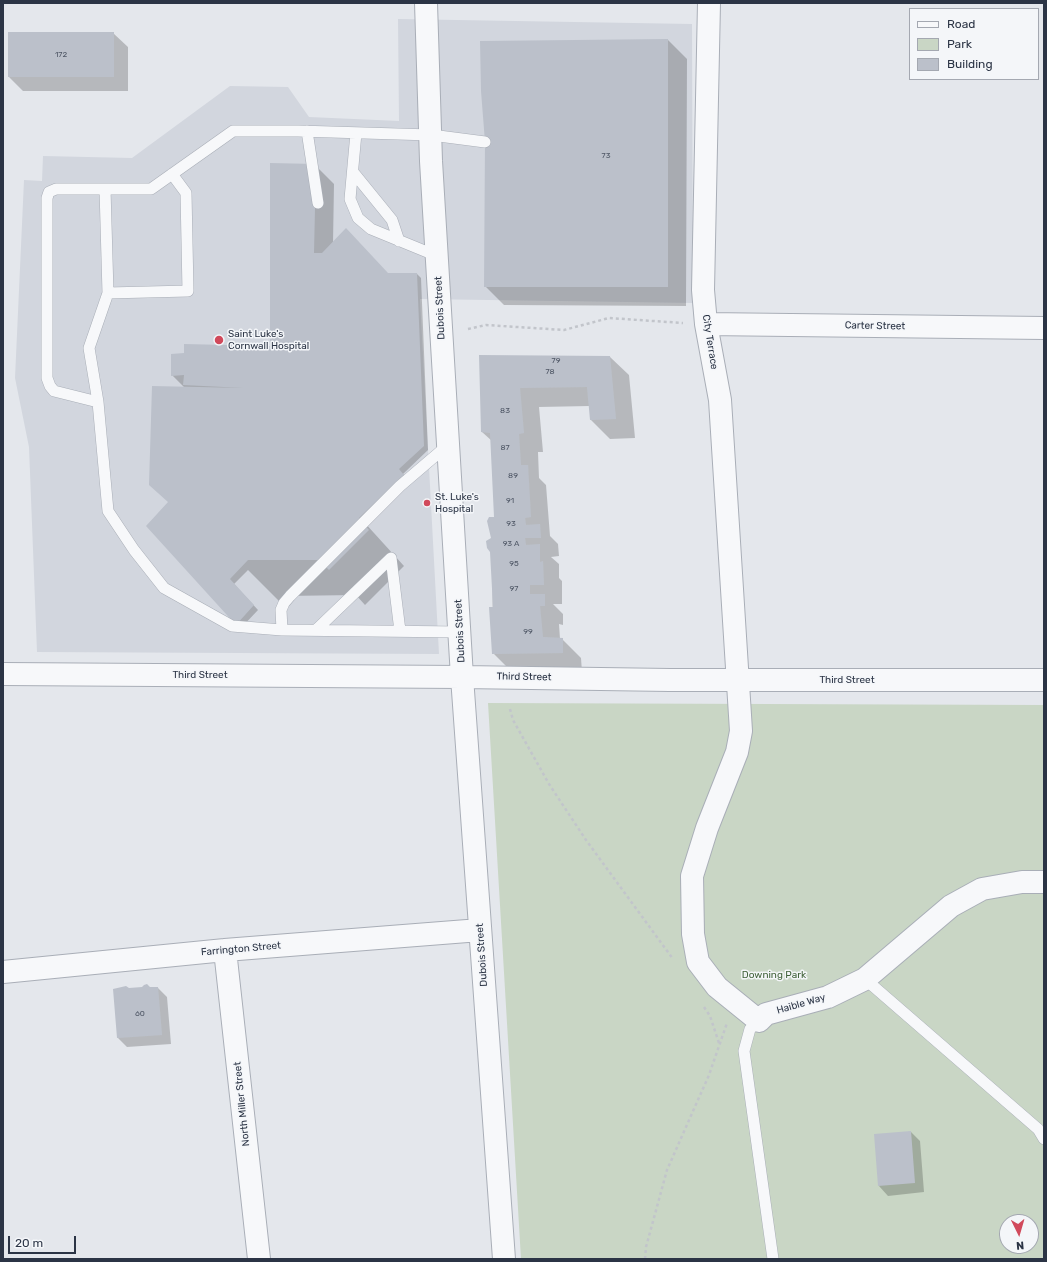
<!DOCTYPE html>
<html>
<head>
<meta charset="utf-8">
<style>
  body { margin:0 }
  #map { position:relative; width:1047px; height:1262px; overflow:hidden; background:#e4e7ec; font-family:Rubik,sans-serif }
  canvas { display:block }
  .frame { position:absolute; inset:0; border:4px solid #2b3445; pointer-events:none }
  .legend { position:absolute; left:909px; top:8px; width:130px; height:72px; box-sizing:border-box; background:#f4f6f9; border:1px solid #a4a8b1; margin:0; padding:5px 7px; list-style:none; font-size:12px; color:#2b3445 }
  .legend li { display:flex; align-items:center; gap:8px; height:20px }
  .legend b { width:20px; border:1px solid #a4a8b1 }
  .north { position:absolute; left:999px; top:1214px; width:40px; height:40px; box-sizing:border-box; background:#f4f6f9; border:1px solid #a4a8b1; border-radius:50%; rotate:175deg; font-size:11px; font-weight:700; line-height:16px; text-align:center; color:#2b3445 }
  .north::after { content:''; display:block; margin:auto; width:14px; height:18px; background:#d1495b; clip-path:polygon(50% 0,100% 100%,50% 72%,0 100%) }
  .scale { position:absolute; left:8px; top:1236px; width:68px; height:18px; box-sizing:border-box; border:2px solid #2b3445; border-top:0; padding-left:5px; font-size:12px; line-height:14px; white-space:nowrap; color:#2b3445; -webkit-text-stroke:3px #f4f6f9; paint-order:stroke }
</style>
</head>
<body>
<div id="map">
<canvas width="1047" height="1262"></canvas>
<div class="frame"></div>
<ul class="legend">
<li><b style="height:5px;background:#f7f8fa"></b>Road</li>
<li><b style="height:11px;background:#c9d6c5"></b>Park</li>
<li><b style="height:11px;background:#bbc0ca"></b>Building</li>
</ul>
<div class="north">N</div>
<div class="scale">20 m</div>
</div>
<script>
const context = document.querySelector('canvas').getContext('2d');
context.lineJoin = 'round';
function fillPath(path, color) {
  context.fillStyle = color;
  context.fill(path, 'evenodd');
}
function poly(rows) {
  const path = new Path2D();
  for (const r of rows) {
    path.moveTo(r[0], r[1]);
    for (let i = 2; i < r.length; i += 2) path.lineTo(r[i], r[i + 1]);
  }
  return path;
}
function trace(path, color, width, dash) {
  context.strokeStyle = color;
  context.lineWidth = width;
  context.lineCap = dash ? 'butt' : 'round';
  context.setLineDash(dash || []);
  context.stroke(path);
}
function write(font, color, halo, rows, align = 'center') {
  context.font = font + ' Rubik,sans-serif';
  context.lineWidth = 3;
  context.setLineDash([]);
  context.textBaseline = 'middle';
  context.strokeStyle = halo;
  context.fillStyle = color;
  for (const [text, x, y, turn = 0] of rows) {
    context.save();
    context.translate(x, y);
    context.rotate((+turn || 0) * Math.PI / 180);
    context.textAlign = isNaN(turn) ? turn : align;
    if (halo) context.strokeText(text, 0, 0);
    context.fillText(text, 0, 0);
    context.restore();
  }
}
const built = poly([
  [398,19,692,24,693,303,420,299,439,654,37,652,29,447,15,378,24,180,42,181,43,156,132,158,230,86,288,87,309,117,399,121]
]);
const green = poly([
  [488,703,1044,705,1044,1259,521,1259],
  [1007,1222,1031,1222,1031,1246,1007,1246]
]);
const shadow = poly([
  [113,33,128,47,128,91,23,91,9,77],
  [668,40,687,59,686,306,504,305,485,286],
  [315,165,334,184,333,243,388,274,417,274,421,278,428,450,403,474,408,480,364,522,404,566,365,605,356,595,284,596,279,601,248,570,234,584,258,610,241,628,170,502,185,388,172,375,271,347],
  [480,356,610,357,629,375,635,438,610,439,591,420,590,406,539,407,543,452,538,452,539,478,546,485,550,536,558,544,559,556,551,557,559,564,559,578,562,581,562,604,553,604,563,614,563,625,559,624,560,639,562,639,581,658,582,672,512,672,493,653,492,538,495,518,492,441,482,432],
  [158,988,167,997,171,1044,127,1047,118,1038,129,989],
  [911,1132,920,1141,924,1192,888,1196,879,1186,875,1135]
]);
const building = poly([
  [8,32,114,32,114,77,8,77],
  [668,39,668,287,484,287,485,142,481,91,480,41],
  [270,163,316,164,314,253,322,253,346,228,388,273,417,273,424,446,399,469,404,475,359,518,369,530,329,570,319,560,248,560,230,579,254,605,236,625,146,526,168,502,149,485,152,386,244,388,183,385,184,375,171,376,171,354,184,353,184,344,270,346],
  [479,355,610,356,616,419,590,420,587,387,520,388,524,433,519,434,521,465,528,465,531,517,525,518,526,525,540,524,541,538,525,538,526,545,540,544,540,562,543,561,544,585,530,585,530,594,545,594,545,606,540,606,543,637,563,638,563,653,492,654,489,607,493,607,490,552,487,548,486,541,491,538,487,521,489,517,494,517,490,433,481,432],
  [147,984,150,987,158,987,162,1035,117,1038,113,989,126,986,129,988,142,987,144,985],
  [911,1131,915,1183,878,1186,874,1134]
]);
const path = poly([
  [468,329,486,325,564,330,609,318,683,323],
  [510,709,513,720,549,784,586,840,673,959],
  [704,1007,710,1016,719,1043],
  [645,1259,646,1247,667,1170,709,1075,727,1023]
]);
const service = poly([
  [307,131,318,203],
  [356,133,350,199,358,218,371,229,437,256],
  [353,172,392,220,399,241],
  [105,189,108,293,188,291,186,193,172,174],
  [98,402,89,348,108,293],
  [282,630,281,610,284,603,290,596,400,486,448,445],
  [316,630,391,558,400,631],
  [460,632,282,630,232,626,164,588,134,550,108,511,98,402,54,391,50,386,47,378,47,198,49,192,56,189,151,189,233,131,298,131,431,135,485,142],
  [865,979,1038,1129,1044,1139],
  [759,1021,750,1029,744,1051,773,1259]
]);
const minor = poly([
  [426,3,431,161,462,677,504,1259],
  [709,3,703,290,706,324,720,400,741,731,737,752,707,828,692,876,693,934,698,962,717,987,759,1021,766,1014,828,997,865,979,951,906,982,889,1022,882,1044,882],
  [706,324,1044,328],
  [3,674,462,677,670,680,1044,680],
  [225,950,259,1259],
  [3,972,225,950,480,930]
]);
const markers = [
  [219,340,5,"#d1495b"],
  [427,503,4,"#d1495b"]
];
const numberNames = [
  ["172",61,55],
  ["73",606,156],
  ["79",556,361],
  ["78",550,372],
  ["83",505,411],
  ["87",505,448],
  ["89",513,476],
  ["91",510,501],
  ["93",511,524],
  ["93 A",511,544],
  ["95",514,564],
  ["97",514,589],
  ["99",528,632],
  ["60",140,1014]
];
const streetNames = [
  ["Dubois Street",440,308,-93],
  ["Carter Street",875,326,1],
  ["City Terrace",710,342,81],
  ["Dubois Street",460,631,-93],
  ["Third Street",200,675],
  ["Third Street",524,677,1],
  ["Third Street",847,680],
  ["Farrington Street",241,949,-5],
  ["Dubois Street",482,955,-94],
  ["Haible Way",801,1004,-16],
  ["North Miller Street",242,1104,-96]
];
const poiNames = [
  ["Saint Luke's",228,334],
  ["Cornwall Hospital",228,346],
  ["St. Luke's",435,497],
  ["Hospital",435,509]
];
const parkNames = [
  ["Downing Park",774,975]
];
fillPath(built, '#d2d6de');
fillPath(green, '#c9d6c5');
fillPath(shadow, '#0003');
fillPath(building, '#bbc0ca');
trace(service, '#a9aeb7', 12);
trace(minor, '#a9aeb7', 24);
trace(path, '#c2c5cb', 2.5, [3, 3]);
trace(service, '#f7f8fa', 11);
trace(minor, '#f7f8fa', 22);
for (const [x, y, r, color] of markers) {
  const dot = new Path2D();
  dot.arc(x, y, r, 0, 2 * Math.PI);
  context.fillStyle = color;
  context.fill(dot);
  trace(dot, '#f4f6f9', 1.5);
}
write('8px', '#4f5766', null, numberNames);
write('10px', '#2b3445', '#f4f6f9', streetNames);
write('10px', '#2b3445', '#f4f6f9', poiNames, 'left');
write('10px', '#3f6138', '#f4f6f9', parkNames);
</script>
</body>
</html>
